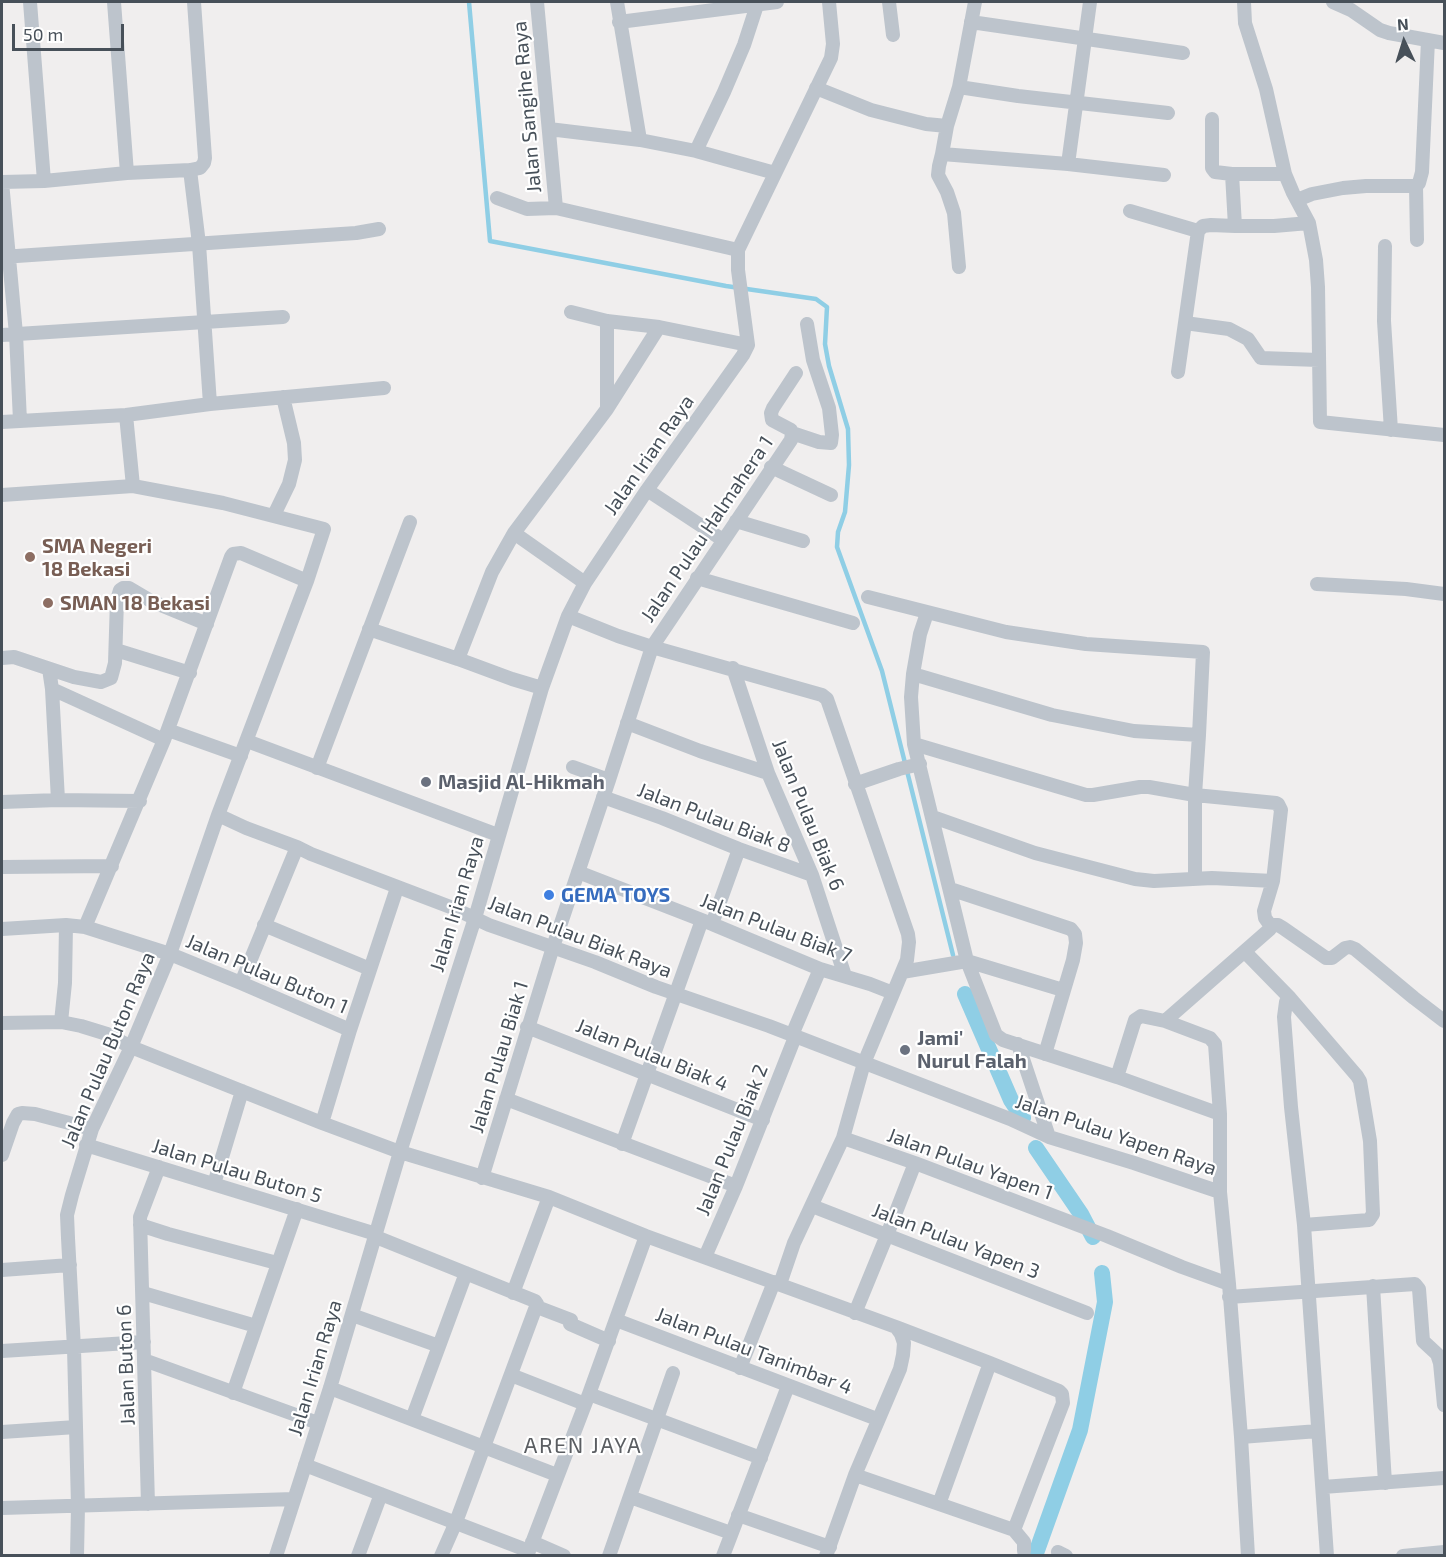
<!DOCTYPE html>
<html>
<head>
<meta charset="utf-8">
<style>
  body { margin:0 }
  #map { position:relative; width:1446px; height:1557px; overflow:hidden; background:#f0eeee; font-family:"Exo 2",sans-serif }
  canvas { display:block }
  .frame { position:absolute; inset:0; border:3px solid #475059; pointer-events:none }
  .north { position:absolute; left:1374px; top:12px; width:60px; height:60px; -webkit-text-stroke:4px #fff; paint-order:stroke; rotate:356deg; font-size:16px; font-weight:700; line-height:24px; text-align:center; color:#475059 }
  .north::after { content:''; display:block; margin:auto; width:21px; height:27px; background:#475059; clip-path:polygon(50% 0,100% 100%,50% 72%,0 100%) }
  .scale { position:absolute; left:12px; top:24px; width:112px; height:27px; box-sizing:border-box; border:3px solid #475059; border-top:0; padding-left:8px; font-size:18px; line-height:21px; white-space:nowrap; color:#475059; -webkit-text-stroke:4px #fff; paint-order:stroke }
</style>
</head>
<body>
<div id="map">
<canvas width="1446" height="1557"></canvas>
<div class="frame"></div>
<div class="north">N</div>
<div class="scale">50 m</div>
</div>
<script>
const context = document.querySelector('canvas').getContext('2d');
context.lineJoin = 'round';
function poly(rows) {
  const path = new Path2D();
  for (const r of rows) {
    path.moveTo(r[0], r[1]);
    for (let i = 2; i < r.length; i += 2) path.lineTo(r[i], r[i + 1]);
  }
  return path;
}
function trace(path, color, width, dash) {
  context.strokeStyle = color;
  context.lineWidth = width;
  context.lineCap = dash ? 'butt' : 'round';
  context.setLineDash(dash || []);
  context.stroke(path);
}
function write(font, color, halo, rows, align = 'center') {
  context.font = font + ' "Exo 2",sans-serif';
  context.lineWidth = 4.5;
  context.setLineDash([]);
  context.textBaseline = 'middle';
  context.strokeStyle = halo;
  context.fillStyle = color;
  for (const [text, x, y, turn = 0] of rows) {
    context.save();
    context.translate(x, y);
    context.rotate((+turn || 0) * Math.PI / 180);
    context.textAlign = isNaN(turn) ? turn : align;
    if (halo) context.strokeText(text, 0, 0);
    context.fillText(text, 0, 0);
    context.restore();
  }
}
const stream = poly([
  [469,2,490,241,726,286,816,299,827,307,825,344,829,366,848,429,849,465,845,512,838,532,837,547,882,671,953,955]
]);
const canal = poly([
  [965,994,1011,1100,1023,1118],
  [1036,1148,1081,1214,1093,1237],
  [1035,1556,1080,1430,1105,1302,1102,1273]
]);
const minor = poly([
  [30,2,44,181],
  [114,2,127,173],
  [537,2,556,208],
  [617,2,640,140],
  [889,2,893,35],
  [975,2,959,87,947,126,942,154,1068,164,1164,175],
  [1244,2,1245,23,1266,89,1285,174,1293,193,1309,223,1316,260,1318,287,1320,422,1444,435],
  [1333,2,1351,10,1380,30,1389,33,1444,43],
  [619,22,777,2],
  [971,22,1183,53],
  [959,87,1018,96,1168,113],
  [816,88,871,110,926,124,947,126],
  [1212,119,1212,168,1215,172,1232,174,1285,174],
  [549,129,640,140,696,151,775,173],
  [696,151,724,92,744,45,757,5],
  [942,154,939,166,938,175,947,192,954,213,959,267],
  [1068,164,1090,2],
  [190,170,199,244,210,404],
  [1232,174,1235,226],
  [2,182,44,181,127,173,190,170,200,168,204,163,205,158,194,2],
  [2,182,16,334,20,421],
  [1416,186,1417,240],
  [497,198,527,209,556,208,738,250],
  [1297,200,1312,194,1343,188,1366,186,1416,186,1419,183,1422,172,1428,40],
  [1130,211,1198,231],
  [1385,246,1384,321,1391,430],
  [2,257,356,233,379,229],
  [571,312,607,321,659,327,748,345],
  [1185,323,1229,329,1248,339,1261,358,1319,360],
  [2,335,283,317],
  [1178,372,1198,231,1203,226,1211,225,1235,226,1274,226,1309,223],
  [796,373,773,408,771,413,772,420,791,430,792,433,819,442,831,443,832,435,829,408,813,360,807,324],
  [607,409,607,321],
  [126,415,133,486],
  [2,422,126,415,210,404,384,388],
  [771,467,831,495],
  [647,490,723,540],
  [2,495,133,486,223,503,324,529,307,581,218,815,170,954,131,1047,92,1129,72,1195,67,1215,68,1238,74,1348,78,1506,77,1556],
  [274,515,289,484,295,460,294,443,283,397],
  [736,521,803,541],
  [514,533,585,583],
  [697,578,853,623],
  [1317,584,1406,589,1444,594],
  [868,597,1006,632,1086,644,1203,652,1199,735],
  [568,616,618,636,652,647,822,695,827,699,908,934,909,942,907,960,864,1063,843,1138,794,1243,780,1284],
  [369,629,458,659,512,679,542,688],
  [116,650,190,673],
  [2,658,14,657,74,677,101,682,111,678,115,663,117,600,120,590,123,588,129,588,151,601,207,624],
  [458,659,492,572,514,533,607,409,659,327],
  [733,668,768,773,812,875,845,976],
  [49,669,52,689,58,800],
  [913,674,920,634,927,613],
  [52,689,164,740],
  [627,723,700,751,768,773],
  [168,730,241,756],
  [247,741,498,835],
  [914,744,1086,795,1093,795,1140,787,1149,787,1195,795,1195,878],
  [573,767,609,780],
  [317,768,410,522],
  [855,784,899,769,920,764],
  [603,797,662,818,739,849,812,875],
  [2,802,58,800,140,801],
  [218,815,246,828,297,847,311,854,453,908,489,925,595,962,656,987,769,1026,1010,1119,1049,1137,1134,1163,1220,1192],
  [933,817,1035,853,1135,879,1154,881,1212,878,1273,881],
  [2,867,112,866],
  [578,872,712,924,820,969,870,984,893,993],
  [950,889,1071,929,1075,934,1076,943,1073,960,1045,1054],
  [712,924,739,849],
  [264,925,370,969],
  [1270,925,1278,925,1283,928,1326,958,1332,958,1345,948,1350,947,1355,949,1414,998,1444,1021],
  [85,927,164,740,231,557,233,554,241,553,307,581],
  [2,929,66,925,85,927,170,954,241,983,350,1030],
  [1245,952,1290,998,1357,1076,1360,1081,1370,1141,1373,1214,1369,1220,1304,1225],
  [967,961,1063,990],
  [902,972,967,961],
  [241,983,297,847],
  [1290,998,1286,1002,1284,1017,1291,1107,1304,1225,1327,1556],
  [1165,1021,1270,929,1270,925,1265,918,1264,911,1273,881,1281,810,1278,804,1276,803,1195,795,1199,735,1134,731,1052,715,913,674,911,697,914,744,967,961,996,1035,1003,1040,1117,1077,1220,1114],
  [61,1022,65,983,66,925],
  [2,1023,61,1022,81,1026,107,1034,131,1047,322,1123,400,1152,549,1197,646,1236,896,1327,901,1334,904,1343,903,1355,900,1369,855,1475,826,1556],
  [527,1027,763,1120],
  [792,1035,820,969],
  [1018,1044,1049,1137],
  [1117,1077,1135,1020,1141,1016,1165,1021,1210,1038,1215,1044,1220,1114,1220,1192,1229,1284,1241,1437,1248,1556],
  [506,1099,736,1186],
  [322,1123,350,1030,397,888],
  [843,1138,915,1163,1107,1236,1182,1267,1229,1284],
  [622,1144,702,920],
  [86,1145,376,1234],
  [2,1155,13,1123,18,1114,22,1113,35,1114,92,1129],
  [482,1178,553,947,609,780,652,647,791,440,792,433],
  [214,1184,242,1091],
  [812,1206,1087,1313],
  [140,1225,168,1234,277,1263],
  [376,1237,535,1301,537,1304,456,1522,441,1556],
  [705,1257,736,1186,795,1037],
  [2,1270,70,1265],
  [1373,1286,1385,1483],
  [143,1293,256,1326],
  [513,1293,549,1197],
  [1229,1297,1415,1284,1419,1289,1423,1341,1437,1354,1440,1363,1444,1405],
  [537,1307,571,1320,570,1324,609,1341],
  [855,1313,887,1235,915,1163],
  [352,1315,439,1346],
  [616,1320,877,1419],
  [896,1327,990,1363,1059,1391,1062,1394,1063,1403,1014,1530],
  [2,1351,144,1342],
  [144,1360,318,1423],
  [740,1368,774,1282],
  [511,1375,585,1404],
  [330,1388,557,1475],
  [233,1393,297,1209],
  [589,1394,761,1458],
  [412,1419,466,1273],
  [2,1432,76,1427],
  [1241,1437,1318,1431],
  [305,1465,529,1551],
  [855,1475,1014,1530,1024,1542,1024,1551],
  [1323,1487,1444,1478],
  [630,1497,731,1533],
  [148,1504,140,1217,159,1167],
  [939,1504,990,1363],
  [2,1508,294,1499],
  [738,1515,830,1547],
  [532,1542,564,1556],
  [1058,1552,1066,1556],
  [276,1556,330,1388,400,1152,475,918,542,688,568,616,585,583,647,490,743,355,748,345,738,270,738,250,831,58,833,44,829,2],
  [358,1556,381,1494],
  [527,1556,589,1394,646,1236],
  [609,1556,673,1373],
  [723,1556,788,1386],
  [1403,1556,1444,1552]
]);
const markers = [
  [30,557,6,"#8d6e63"],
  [48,603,6,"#8d6e63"],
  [426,782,6,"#6b7280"],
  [549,895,6,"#3f7fe0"],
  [905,1050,6,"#6b7280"]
];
const streetNames = [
  ["Jalan Sangihe Raya",527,107,-95],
  ["Jalan Irian Raya",649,455,-55],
  ["Jalan Pulau Halmahera 1",707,529,-56],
  ["Jalan Pulau Biak 6",808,815,68],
  ["Jalan Pulau Biak 8",714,818,21],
  ["Jalan Irian Raya",457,904,-73],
  ["Jalan Pulau Biak 7",776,928,21],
  ["Jalan Pulau Biak Raya",580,937,21],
  ["Jalan Pulau Buton 1",267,974,23],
  ["Jalan Pulau Buton Raya",108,1050,-67],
  ["Jalan Pulau Biak 4",652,1055,22],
  ["Jalan Pulau Biak 1",499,1057,-73],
  ["Jalan Pulau Yapen Raya",1116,1135,19],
  ["Jalan Pulau Biak 2",732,1140,-68],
  ["Jalan Pulau Yapen 1",970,1164,20],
  ["Jalan Pulau Buton 5",237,1171,17],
  ["Jalan Pulau Yapen 3",956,1241,21],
  ["Jalan Pulau Tanimbar 4",754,1351,21],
  ["Jalan Buton 6",126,1365,-92],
  ["Jalan Irian Raya",315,1368,-73]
];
const educationNames = [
  ["SMA Negeri",42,546],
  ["18 Bekasi",42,569],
  ["SMAN 18 Bekasi",60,603]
];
const worshipNames = [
  ["Masjid Al-Hikmah",438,782],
  ["Jami'",917,1038],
  ["Nurul Falah",917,1061]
];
const shopNames = [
  ["GEMA TOYS",561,895]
];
const quarterNames = [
  ["AREN JAYA",583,1446]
];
trace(stream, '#8fcee5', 4.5);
trace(canal, '#8fcee5', 16);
trace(minor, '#bdc4cc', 14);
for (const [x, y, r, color] of markers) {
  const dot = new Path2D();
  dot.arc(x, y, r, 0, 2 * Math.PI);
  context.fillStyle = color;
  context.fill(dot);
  trace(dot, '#fff', 2);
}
write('20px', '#475059', '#fff', streetNames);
write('bold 20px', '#785e54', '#fff', educationNames, 'left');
write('bold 20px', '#5b616d', '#fff', worshipNames, 'left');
write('bold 20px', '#366cbe', '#fff', shopNames, 'left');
context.letterSpacing = '1.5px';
write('22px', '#5b5e62', '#fff', quarterNames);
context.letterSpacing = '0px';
</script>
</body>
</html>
